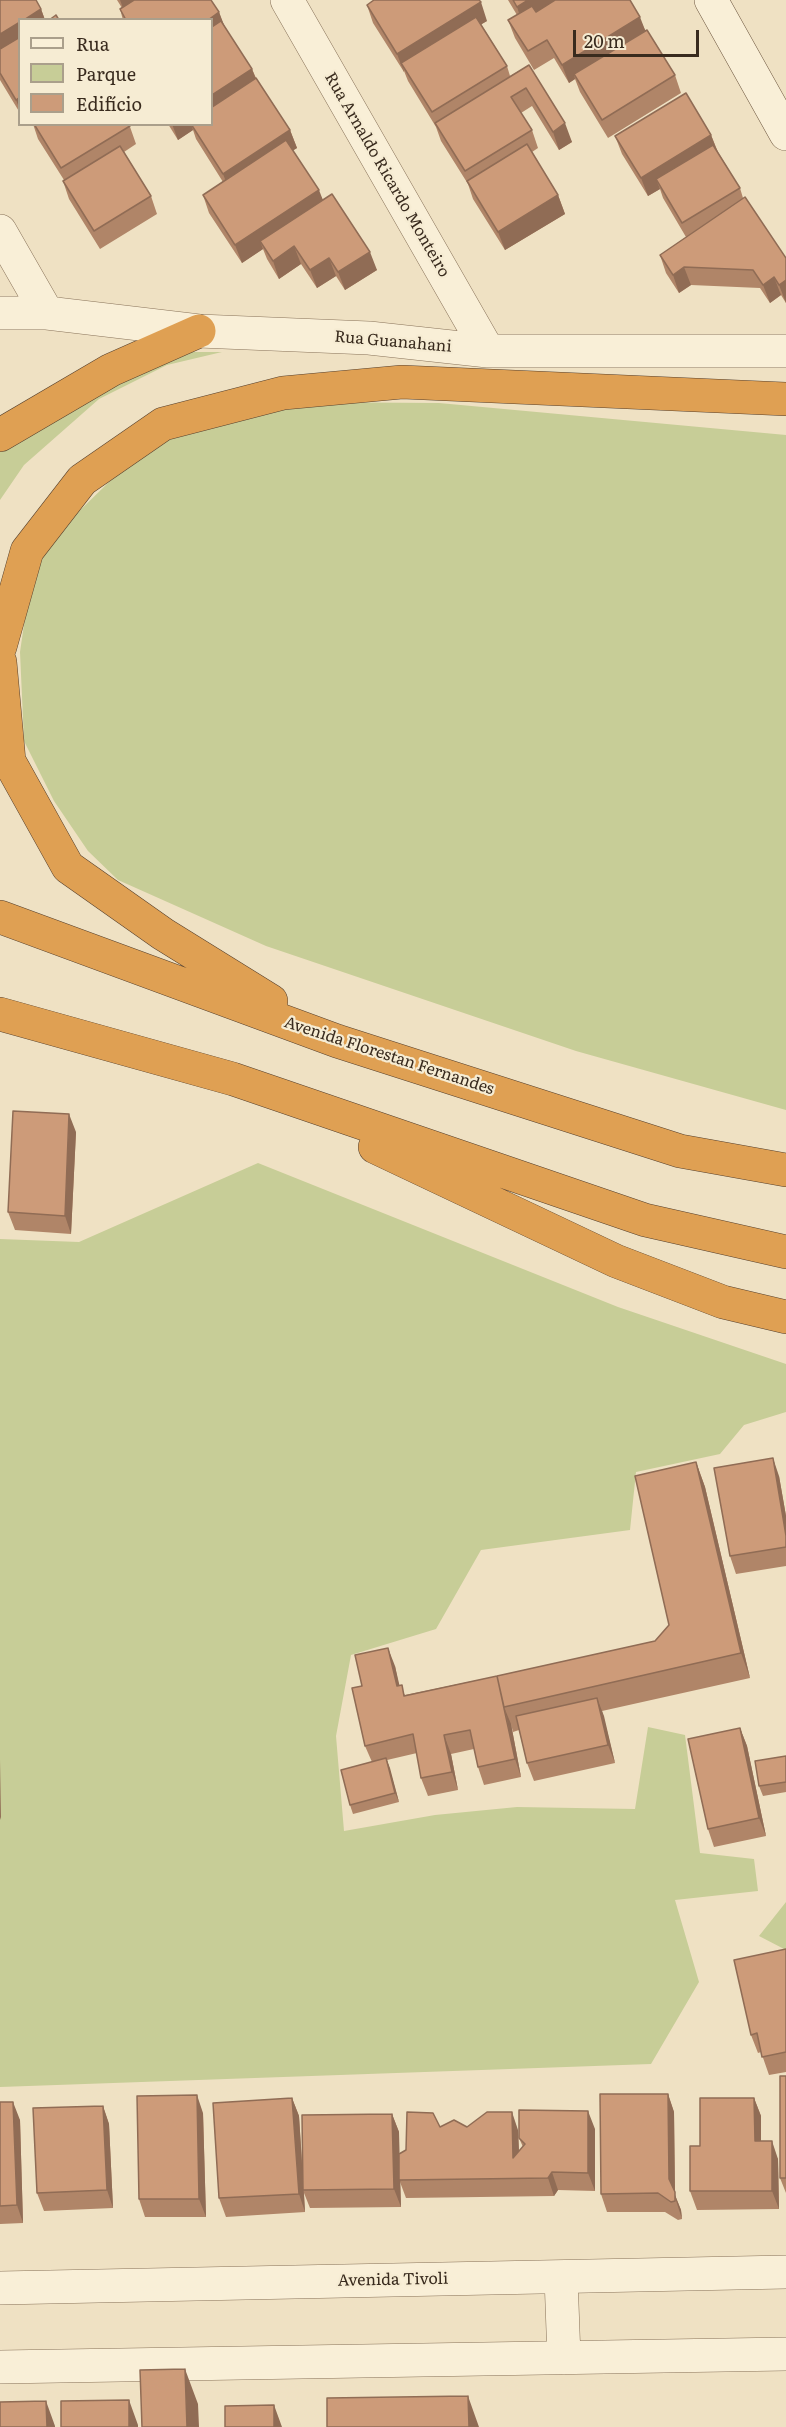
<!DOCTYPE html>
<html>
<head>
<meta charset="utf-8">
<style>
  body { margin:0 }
  #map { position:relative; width:786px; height:2427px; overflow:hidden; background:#efe1c3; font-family:Literata,serif }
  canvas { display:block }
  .legend { position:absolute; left:18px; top:18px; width:195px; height:108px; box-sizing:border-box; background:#f6ecd3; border:2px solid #aa9f8b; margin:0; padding:8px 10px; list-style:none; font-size:18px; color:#392b1e }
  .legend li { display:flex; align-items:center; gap:12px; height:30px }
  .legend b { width:30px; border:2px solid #aa9f8b }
  .scale { position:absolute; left:573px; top:30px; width:126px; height:27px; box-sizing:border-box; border:3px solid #392b1e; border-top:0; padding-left:8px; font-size:18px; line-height:21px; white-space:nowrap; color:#392b1e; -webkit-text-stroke:4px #f6ecd3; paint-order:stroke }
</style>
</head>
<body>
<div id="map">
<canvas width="786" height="2427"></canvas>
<ul class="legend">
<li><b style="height:8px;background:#f9efd7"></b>Rua</li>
<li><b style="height:16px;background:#c7cd97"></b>Parque</li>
<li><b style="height:16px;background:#cd9b79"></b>Edifício</li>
</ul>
<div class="scale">20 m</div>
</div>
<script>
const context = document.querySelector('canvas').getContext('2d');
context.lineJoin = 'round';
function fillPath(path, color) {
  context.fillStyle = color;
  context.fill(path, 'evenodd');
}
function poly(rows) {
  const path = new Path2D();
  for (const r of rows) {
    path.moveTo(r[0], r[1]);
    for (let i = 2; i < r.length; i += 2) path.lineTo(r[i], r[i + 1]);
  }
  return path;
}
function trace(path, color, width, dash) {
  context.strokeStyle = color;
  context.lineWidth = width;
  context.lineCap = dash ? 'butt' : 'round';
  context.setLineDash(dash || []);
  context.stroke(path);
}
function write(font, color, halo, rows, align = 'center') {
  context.font = font + ' Literata,serif';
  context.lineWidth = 4.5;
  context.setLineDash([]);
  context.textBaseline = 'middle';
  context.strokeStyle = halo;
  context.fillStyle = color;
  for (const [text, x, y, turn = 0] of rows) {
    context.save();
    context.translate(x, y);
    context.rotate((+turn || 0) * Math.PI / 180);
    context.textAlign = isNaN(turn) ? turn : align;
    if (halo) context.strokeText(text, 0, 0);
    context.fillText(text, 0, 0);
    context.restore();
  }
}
const green = poly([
  [177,352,222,352,167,365,99,399,24,465,0,500,0,445],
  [288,402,439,403,786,435,786,1110,576,1051,266,946,118,880,88,851,54,801,24,741,20,652,28,597,38,565,64,526,110,481,163,438],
  [258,1163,618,1307,786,1364,786,1412,744,1425,720,1454,636,1472,630,1530,481,1550,436,1629,351,1655,336,1736,344,1831,435,1815,517,1807,635,1809,648,1727,685,1735,700,1853,754,1859,758,1891,675,1900,699,1982,651,2064,0,2087,0,1239,79,1242],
  [786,1902,786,1950,759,1936]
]);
const street = poly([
  [287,0,488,351],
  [0,231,47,313],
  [0,313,47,313,199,331,369,338,488,351,786,351],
  [561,2277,564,2358],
  [0,2288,786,2272],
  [0,2367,786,2354]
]);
const secondary = poly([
  [711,0,786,134]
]);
const highway = poly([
  [0,435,111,370,199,331],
  [0,647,27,551,82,480,163,424,283,393,402,382,786,399],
  [0,662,9,761,68,867,163,934,271,1001],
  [0,917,337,1041,680,1151,786,1170],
  [0,1014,233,1079,645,1220,786,1252],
  [375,1147,616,1261,723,1302,786,1317]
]);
const wall = poly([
  [0,0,41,9,45,20,20,20,20,113,0,80],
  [117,0,211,0,219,12,224,27,252,69,256,78,290,130,297,148,293,150,323,200,377,270,345,290,336,276,317,288,301,264,279,279,267,259,263,249,242,263,209,213,203,195,223,182,196,139,193,130,178,140,168,124,212,124,212,20,123,20,120,9,122,8],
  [508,0,630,0,645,30,675,75,681,93,608,138,580,92,575,79,569,83,554,58,534,70,515,38,508,20,517,15],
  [367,5,487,21,481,24,507,66,510,76,529,65,572,142,559,150,532,106,521,113,532,130,538,148,532,152,558,195,565,214,505,250,473,199,468,184,441,141,436,127,408,81,404,71,404,72,373,23],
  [33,124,129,124,136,144,124,152,151,196,157,214,100,249,69,199,63,181,64,180,38,139],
  [711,135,718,152,740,188,743,198,786,258,786,303,781,295,770,303,760,288,691,285,679,293,666,273,660,255,686,237,663,198,660,189,648,196,622,154,615,136],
  [76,1132,71,1234,15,1230,8,1212],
  [696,1462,705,1487,750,1678,602,1711,615,1763,534,1781,527,1763,519,1730,513,1732,511,1724,521,1777,484,1785,478,1767,474,1749,451,1754,458,1790,428,1796,421,1778,417,1753,387,1760,399,1802,353,1814,350,1805,372,1762,365,1746,362,1686,395,1666,399,1686,405,1695,497,1676,655,1641,669,1625],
  [779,1476,786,1516,786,1566,736,1574,730,1556],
  [740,1728,747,1746,766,1836,714,1847,708,1829],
  [786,1756,786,1792,763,1796,759,1786],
  [786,1949,786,2072,769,2075,761,2052,758,2053,751,2035],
  [786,2076,786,2193,780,2178],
  [668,2094,674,2112,675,2195,681,2210,682,2219,678,2220,665,2212,607,2212,601,2194],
  [292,2098,299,2116,303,2176,392,2114,399,2132,399,2154,440,2127,518,2130,519,2151,523,2147,519,2138,595,2129,595,2191,558,2190,554,2196,406,2198,400,2182,401,2207,310,2208,304,2193,305,2212,226,2217,219,2198],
  [754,2098,761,2116,761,2141,778,2159,779,2209,697,2210,690,2191,700,2146],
  [0,2102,20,2120,23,2223,0,2224],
  [103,2106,109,2124,113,2208,44,2211,37,2193],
  [203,2113,206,2217,145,2217,139,2199]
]);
const shadedWall = poly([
  [120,0,140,0,124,11],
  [528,0,564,0,523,25,517,7],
  [481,2,487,21,406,70,401,63,404,71,404,72,397,54],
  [41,9,45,20,24,20],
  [219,12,226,30,212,39,212,20,208,20],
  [640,17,647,35,574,74,575,79,569,83,562,65],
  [20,22,20,44,0,56,0,34],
  [252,69,259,87,212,118,212,95],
  [20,97,20,110,16,100],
  [565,123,572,142,559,150,553,132],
  [172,124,191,124,193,130,178,140],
  [290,130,297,148,230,192,223,174],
  [711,135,718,153,656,179,660,189,648,196,641,178],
  [319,190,326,208,260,241,263,249,242,263,235,245],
  [558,195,565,214,505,250,498,232],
  [294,246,301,264,279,279,273,261],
  [370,252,377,270,345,290,338,272],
  [329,258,336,276,317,288,310,270],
  [684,267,691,285,679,293,673,275],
  [774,277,781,295,770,303,763,285],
  [786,280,786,303,779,285],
  [69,1114,76,1132,71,1234,65,1216],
  [773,1458,779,1476,786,1516,786,1536],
  [696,1462,705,1487,750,1678,741,1653],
  [388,1648,395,1666,404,1705,397,1686],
  [498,1676,504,1707,511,1724,521,1777,515,1759],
  [597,1698,604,1716,615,1763,608,1745],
  [740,1728,747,1746,766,1836,759,1818],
  [444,1735,451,1754,458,1790,452,1772],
  [386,1758,390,1768,399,1802,395,1793],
  [0,1760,1,1820,0,1817],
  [668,2094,674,2112,675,2195,681,2210,682,2219,669,2179],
  [197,2095,203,2113,206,2217,199,2199],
  [292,2098,299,2116,305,2212,299,2194],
  [754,2098,761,2116,761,2159,755,2141],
  [13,2102,20,2120,23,2223,17,2205],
  [103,2106,109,2124,113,2208,107,2190],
  [588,2111,595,2129,595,2191,588,2173],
  [512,2112,518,2130,520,2176,513,2158],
  [392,2114,399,2132,401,2207,394,2189],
  [772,2141,778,2159,779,2209,772,2191],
  [552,2172,558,2190,554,2196,548,2178],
  [185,2369,198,2404,199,2427,187,2427],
  [468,2396,479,2427,469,2427],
  [129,2400,138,2425,138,2427,129,2427],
  [46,2401,55,2426,55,2427,47,2427],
  [274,2405,282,2427,274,2427]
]);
const building = poly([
  [0,0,36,0,41,9,24,20,20,20,20,22,0,34,0,0],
  [134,0,211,0,219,12,208,20,126,20,120,9,134,0],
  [374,0,479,0,481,2,397,54,367,5,374,0],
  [513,0,528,0,517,7,513,0],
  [555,0,630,0,640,17,562,65,547,40,528,51,508,20,532,6,536,12,555,0],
  [56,15,59,20,49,20,56,15],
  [476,17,507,66,432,112,401,63,476,17],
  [221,21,252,69,212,95,212,27,221,21],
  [647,30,675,75,602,120,574,74,647,30],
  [20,37,20,97,16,100,0,73,0,49,20,37],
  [529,65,565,123,553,132,526,88,511,97,532,130,465,171,435,123,529,65],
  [256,78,290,130,223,174,191,124,212,124,212,107,256,78],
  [686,93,711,135,641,178,615,136,686,93],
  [34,124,129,124,130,126,61,168,34,124],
  [286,140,319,190,235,245,203,195,286,140],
  [527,144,558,195,498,232,467,181,527,144],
  [713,145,740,188,682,223,656,179,713,145],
  [120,146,151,196,94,231,63,181,120,146],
  [332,194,370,252,338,272,329,258,310,270,294,246,273,261,260,241,332,194],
  [745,197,786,258,786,280,779,285,774,277,763,285,753,270,684,267,673,275,660,255,745,197],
  [13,1111,69,1114,65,1216,8,1212,13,1111],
  [773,1458,786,1536,786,1547,730,1556,714,1468,773,1458],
  [696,1462,741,1653,504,1707,497,1676,655,1641,669,1625,635,1476,696,1462],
  [388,1648,397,1686,402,1685,404,1696,497,1676,515,1759,478,1767,470,1730,444,1735,452,1772,421,1778,413,1734,365,1746,352,1688,362,1686,355,1655,388,1648],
  [597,1698,608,1745,527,1763,516,1716,597,1698],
  [740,1728,759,1818,708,1829,688,1739,740,1728],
  [786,1756,786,1782,759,1786,755,1761,786,1756],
  [386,1758,395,1793,350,1805,341,1770,386,1758],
  [786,1949,786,2052,762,2057,757,2033,751,2035,734,1960,786,1949],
  [780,2076,786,2076,786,2178,780,2178,780,2076],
  [600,2094,668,2094,669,2179,675,2192,675,2201,671,2202,658,2193,601,2194,600,2094],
  [197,2095,199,2199,139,2199,137,2096,197,2095],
  [292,2098,299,2194,219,2198,213,2103,292,2098],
  [700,2098,754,2098,755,2141,772,2141,772,2191,690,2191,690,2146,700,2146,700,2098],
  [0,2102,13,2102,17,2205,0,2206,0,2102],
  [103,2106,107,2190,37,2193,33,2108,103,2106],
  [519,2110,588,2111,588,2173,552,2172,548,2178,399,2180,399,2154,406,2150,407,2112,433,2113,440,2127,454,2120,467,2127,487,2112,512,2112,513,2158,525,2144,519,2138,519,2110],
  [392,2114,394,2189,303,2190,302,2115,392,2114],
  [185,2369,187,2427,142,2427,140,2370,185,2369],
  [468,2396,469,2427,327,2427,327,2398,468,2396],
  [129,2400,129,2427,61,2427,61,2401,129,2400],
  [46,2401,47,2427,0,2427,0,2402,46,2401],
  [274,2405,274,2427,225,2427,225,2406,274,2405]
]);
const streetNames = [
  ["Rua Arnaldo Ricardo Monteiro",387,175,60],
  ["Rua Guanahani",393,342,5],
  ["Avenida Florestan Fernandes",389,1056,18],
  ["Avenida Tivoli",393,2280,-1]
];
fillPath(green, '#c7cd97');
trace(street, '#89735a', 34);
trace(secondary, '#6b543d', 34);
trace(highway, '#57412e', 34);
trace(street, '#f9efd7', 33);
trace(secondary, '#f9efd7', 33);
trace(highway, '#dfa053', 33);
fillPath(wall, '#b08568');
fillPath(shadedWall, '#906c55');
fillPath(building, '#cd9b79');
trace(building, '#906c55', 1.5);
write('16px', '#392b1e', '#f6ecd3', streetNames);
</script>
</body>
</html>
